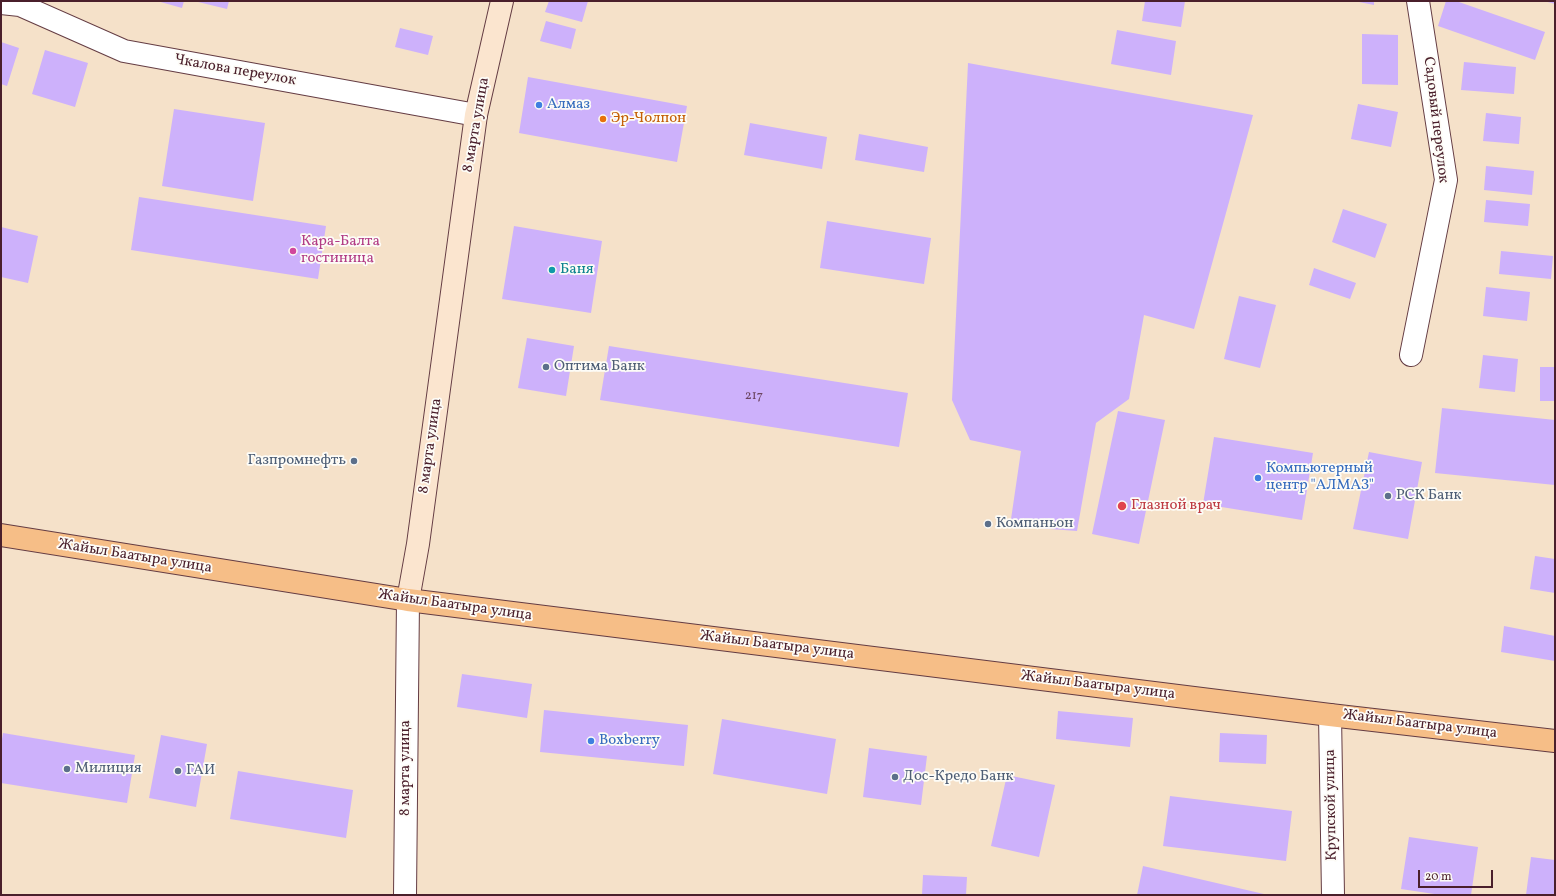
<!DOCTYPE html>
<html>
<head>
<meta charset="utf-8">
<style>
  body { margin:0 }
  #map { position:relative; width:1556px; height:896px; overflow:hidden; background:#f5e1c9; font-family:Vollkorn,serif }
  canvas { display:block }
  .frame { position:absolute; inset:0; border:2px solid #4a1f2b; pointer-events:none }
  .scale { position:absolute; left:1418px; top:870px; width:75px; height:18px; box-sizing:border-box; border:2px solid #4a1f2b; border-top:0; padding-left:5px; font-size:12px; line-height:14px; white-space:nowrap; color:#4a1f2b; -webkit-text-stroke:3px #fdfcf7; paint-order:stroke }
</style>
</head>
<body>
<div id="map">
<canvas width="1556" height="896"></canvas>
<div class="frame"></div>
<div class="scale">20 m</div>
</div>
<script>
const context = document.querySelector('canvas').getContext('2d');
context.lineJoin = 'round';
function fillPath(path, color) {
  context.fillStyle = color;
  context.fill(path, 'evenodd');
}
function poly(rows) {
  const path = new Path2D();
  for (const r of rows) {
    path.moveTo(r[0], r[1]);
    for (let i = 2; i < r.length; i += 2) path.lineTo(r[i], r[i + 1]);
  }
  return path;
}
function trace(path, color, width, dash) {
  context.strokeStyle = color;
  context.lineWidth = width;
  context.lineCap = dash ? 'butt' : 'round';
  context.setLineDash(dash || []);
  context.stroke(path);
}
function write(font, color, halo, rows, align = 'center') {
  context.font = font + ' Vollkorn,serif';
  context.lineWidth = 3.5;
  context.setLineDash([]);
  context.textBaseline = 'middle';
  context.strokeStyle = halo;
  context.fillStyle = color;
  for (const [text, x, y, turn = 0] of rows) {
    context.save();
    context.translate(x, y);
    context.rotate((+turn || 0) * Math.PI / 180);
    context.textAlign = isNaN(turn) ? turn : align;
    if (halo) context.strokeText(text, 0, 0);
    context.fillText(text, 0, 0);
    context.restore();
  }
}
const building = poly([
  [157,1,184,1,182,8],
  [194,1,229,1,227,9],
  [549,1,588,1,582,22,545,12],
  [1145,1,1185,1,1181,27,1142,21],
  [1354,1,1374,1,1374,5],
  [1446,1,1456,1,1545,32,1535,60,1438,26],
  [1544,1,1555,1,1555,4],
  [546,21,576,29,571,49,540,41],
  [400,28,433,36,428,55,395,47],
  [1117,30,1176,41,1171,75,1111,64],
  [1362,34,1398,35,1398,85,1362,84],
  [1,42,19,48,7,86,1,84],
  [45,50,88,63,75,107,32,94],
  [1464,62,1516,67,1514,94,1461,90],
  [968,63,1253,115,1194,329,1144,315,1129,399,1096,423,1077,531,1010,526,1021,451,970,440,952,400],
  [528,77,687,106,677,162,519,133],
  [1358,104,1398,112,1391,147,1351,139],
  [174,109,265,123,253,201,162,186],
  [1486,113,1521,117,1519,144,1483,141],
  [750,123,827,137,822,169,744,155],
  [859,134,928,147,924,172,855,160],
  [1486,166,1534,171,1532,195,1484,190],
  [139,197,326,226,318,279,131,250],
  [1486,200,1530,204,1528,226,1484,222],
  [1343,209,1387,224,1375,258,1332,242],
  [827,221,931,238,924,284,820,268],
  [514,226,602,241,591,313,502,299],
  [1,227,38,236,28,283,1,277],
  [1501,251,1553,256,1551,279,1499,274],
  [1314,268,1356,283,1350,299,1309,285],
  [1486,287,1530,292,1527,321,1483,316],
  [1239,296,1276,305,1260,368,1224,359],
  [527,338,574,346,566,396,518,388],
  [609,346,908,393,899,447,600,400],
  [1483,355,1518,359,1515,392,1479,388],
  [1540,367,1555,367,1555,401,1540,401],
  [1442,408,1555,420,1555,485,1435,473],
  [1118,411,1165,420,1139,544,1092,534],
  [1214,437,1313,453,1302,520,1203,504],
  [1369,452,1422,462,1408,539,1353,529],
  [1535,556,1555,559,1555,593,1530,589],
  [1504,626,1555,636,1555,661,1501,652],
  [462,674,532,684,527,718,457,707],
  [544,710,688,725,684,766,540,752],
  [1058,711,1133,718,1130,747,1056,739],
  [722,719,836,739,827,794,713,774],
  [3,733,135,755,127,803,1,783,1,745],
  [1220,733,1267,735,1266,764,1219,762],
  [161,735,207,744,196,807,149,798],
  [869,748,927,756,921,805,863,797],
  [238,771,353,790,346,838,230,819],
  [1007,775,1055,785,1039,857,991,846],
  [1170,796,1292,811,1286,861,1163,846],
  [1409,837,1478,847,1471,895,1441,895,1401,889],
  [1531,857,1555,860,1555,895,1526,895],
  [1143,866,1264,894,1264,895,1137,895],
  [923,875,967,877,966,895,922,895]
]);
const street = poly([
  [1,3,20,5,124,51,476,115],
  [1411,355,1446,180,1418,1],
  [1330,715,1333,895],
  [405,895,408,600]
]);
const secondary = poly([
  [408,600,418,544,476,115,502,1]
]);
const highway = poly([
  [1,535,408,600,1330,715,1555,741]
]);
const markers = [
  [539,105,4,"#3f7fe0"],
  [603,119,4,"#e8710a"],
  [293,251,4,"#d1479c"],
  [552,270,4,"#0f9aa8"],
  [546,367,4,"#5c6f8a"],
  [354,461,4,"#5c6f8a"],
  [1258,478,4,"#3f7fe0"],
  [1388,496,4,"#5c6f8a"],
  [1122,506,5,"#e0444e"],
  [988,524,4,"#5c6f8a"],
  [591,741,4,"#3f7fe0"],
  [67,769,4,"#5c6f8a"],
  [178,771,4,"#5c6f8a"],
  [895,777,4,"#5c6f8a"]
];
const numberNames = [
  ["217",754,397]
];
const streetNames = [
  ["Чкалова переулок",235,71,10],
  ["Садовый переулок",1435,120,83],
  ["8 марта улица",477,125,-80],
  ["8 марта улица",431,446,-82],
  ["Жайыл Баатыра улица",135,557,9],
  ["Жайыл Баатыра улица",455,606,8],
  ["Жайыл Баатыра улица",777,646,7],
  ["Жайыл Баатыра улица",1098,686,7],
  ["Жайыл Баатыра улица",1420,725,7],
  ["8 марта улица",406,768,-90],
  ["Крупской улица",1332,805,-91]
];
const shopNames = [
  ["Алмаз",547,105],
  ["Компьютерный",1266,469],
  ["центр \"АЛМАЗ\"",1266,486],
  ["Boxberry",599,741]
];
const foodNames = [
  ["Эр-Чолпон",611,119]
];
const hotelNames = [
  ["Кара-Балта",301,242],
  ["гостиница",301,259]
];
const cultureNames = [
  ["Баня",560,270]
];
const serviceNames = [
  ["Оптима Банк",554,367],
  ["Газпромнефть",346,461,"right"],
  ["РСК Банк",1396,496],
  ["Компаньон",996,524],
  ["Милиция",75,769],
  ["ГАИ",186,771],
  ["Дос-Кредо Банк",903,777]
];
const healthNames = [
  ["Глазной врач",1131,506]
];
fillPath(building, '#cdb1fb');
trace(street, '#643c43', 24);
trace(secondary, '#643c43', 24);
trace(highway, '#643c43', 24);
trace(street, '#fff', 22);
trace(secondary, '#fbe5cf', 22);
trace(highway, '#f6be87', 22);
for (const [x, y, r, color] of markers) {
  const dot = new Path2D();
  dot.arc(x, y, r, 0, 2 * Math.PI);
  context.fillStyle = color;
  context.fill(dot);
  trace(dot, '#fdfcf7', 1.5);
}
write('13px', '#6b445f', null, numberNames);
write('15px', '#4a1f2b', '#fdfcf7', streetNames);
write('15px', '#366cbe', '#fdfcf7', shopNames, 'left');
write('15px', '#c56008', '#fdfcf7', foodNames, 'left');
write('15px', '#b23c85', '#fdfcf7', hotelNames, 'left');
write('15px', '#0d838f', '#fdfcf7', cultureNames, 'left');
write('15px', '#4e5e75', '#fdfcf7', serviceNames, 'left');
write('15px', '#be3a42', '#fdfcf7', healthNames, 'left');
</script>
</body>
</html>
